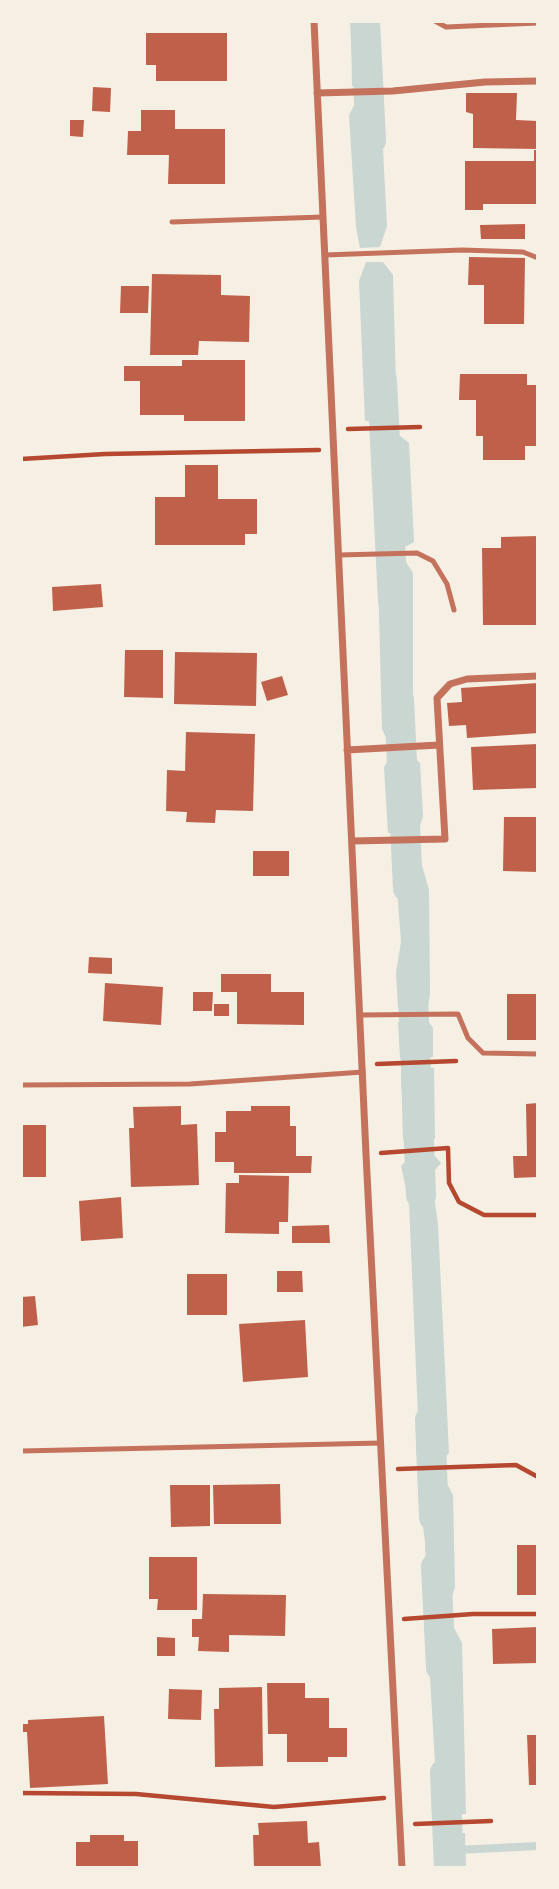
<!DOCTYPE html>
<html>
<head>
<meta charset="utf-8">
<style>
  body { margin:0 }
  #map { position:relative; width:559px; height:1889px; overflow:hidden; background:#f6efe4; font-family:"PT Sans",sans-serif }
  canvas { display:block }
  .frame { position:absolute; inset:0; border:23px solid #f6efe4; pointer-events:none }
</style>
</head>
<body>
<div id="map">
<canvas width="559" height="1889"></canvas>
<div class="frame"></div>
</div>
<script>
const context = document.querySelector('canvas').getContext('2d');
context.lineJoin = 'round';
function fillPath(path, color) {
  context.fillStyle = color;
  context.fill(path, 'evenodd');
}
function poly(rows) {
  const path = new Path2D();
  for (const r of rows) {
    path.moveTo(r[0], r[1]);
    for (let i = 2; i < r.length; i += 2) path.lineTo(r[i], r[i + 1]);
  }
  return path;
}
function trace(path, color, width, dash) {
  context.strokeStyle = color;
  context.lineWidth = width;
  context.lineCap = dash ? 'butt' : 'round';
  context.setLineDash(dash || []);
  context.stroke(path);
}
const water = poly([
  [351,21,375,21,379,86,352,86],
  [357,100,377,101,381,111,387,226,380,247,360,248,356,227,349,115],
  [366,262,383,262,393,275,397,421,365,421,359,281],
  [373,435,399,435,409,443,414,542,407,546,377,546],
  [384,562,406,562,413,573,413,732,407,740,387,740,382,729,378,575],
  [411,754,420,763,423,816,418,833,388,833,384,767,392,755],
  [394,848,417,848,429,890,430,995,427,1009,398,1008,396,973,401,942],
  [398,1022,429,1022,433,1028,433,1057,400,1058],
  [401,1068,434,1068,435,1139,413,1142,403,1140],
  [434,1155,441,1163,431,1175,438,1224,449,1453,441,1461,419,1461,416,1453,418,1417,409,1202,401,1166,410,1157],
  [421,1476,443,1476,453,1495,455,1587,449,1607,427,1608,425,1541,418,1492],
  [433,1626,453,1626,462,1643,466,1814,438,1815,428,1642],
  [465,1833,466,1868,440,1868,439,1834]
]);
const stream = poly([
  [457,1850,538,1846]
]);
const canal = poly([
  [365,21,371,140],
  [382,381,393,601],
  [399,700,408,888],
  [412,969,421,1195],
  [430,1420,434,1517],
  [436,1567,441,1667],
  [445,1773,449,1868]
]);
const building = poly([
  [146,33,227,33,227,81,156,81,156,65,146,65],
  [93,87,111,88,110,112,92,111],
  [466,93,517,93,516,120,538,121,537,149,473,148,473,114,466,112],
  [141,110,175,110,175,129,225,129,225,184,168,184,169,155,127,155,128,131,141,131],
  [70,120,84,120,83,137,70,136],
  [534,150,538,150,538,204,483,204,483,210,465,210,465,161,534,161],
  [525,224,525,239,481,239,480,225],
  [469,257,525,258,524,324,484,324,484,285,468,285],
  [152,274,221,275,221,295,250,296,249,342,199,341,198,355,150,355],
  [121,286,149,286,148,313,120,313],
  [182,360,245,360,245,421,184,421,184,415,140,415,140,381,124,381,124,366,182,366],
  [460,374,527,374,527,385,538,385,538,446,525,446,525,460,483,460,483,436,476,436,476,400,459,400],
  [185,465,218,465,218,499,257,499,257,534,245,534,245,545,155,545,155,497,185,497],
  [538,536,538,625,483,625,482,548,501,548,501,537],
  [101,584,103,607,53,611,52,587],
  [125,650,163,650,163,698,124,697],
  [175,652,257,653,256,706,174,704],
  [282,676,288,695,267,701,261,682],
  [538,683,538,733,467,738,466,725,449,726,447,703,462,702,461,688],
  [186,732,255,734,253,811,216,810,215,823,186,822,187,812,166,811,167,770,185,771],
  [538,744,538,788,473,790,471,747],
  [504,817,538,817,538,872,503,871],
  [253,851,289,851,289,876,253,876],
  [89,957,112,958,112,974,88,973],
  [221,974,271,974,271,992,304,992,304,1025,237,1024,237,992,221,992],
  [105,983,163,987,161,1025,103,1021],
  [193,992,213,992,212,1011,193,1011],
  [507,994,538,994,538,1040,507,1040],
  [214,1004,229,1004,229,1016,214,1016],
  [538,1103,538,1177,514,1178,513,1156,527,1156,526,1104],
  [181,1106,181,1125,197,1124,199,1185,131,1187,129,1128,134,1128,133,1107],
  [251,1106,290,1106,290,1126,296,1126,296,1156,312,1156,311,1173,234,1173,234,1162,215,1162,215,1132,226,1132,226,1111,251,1111],
  [21,1125,46,1125,46,1177,21,1177],
  [239,1175,289,1176,288,1222,279,1222,279,1234,225,1233,226,1183,239,1183],
  [121,1197,123,1238,81,1241,79,1201],
  [329,1225,330,1243,292,1243,292,1226],
  [277,1271,302,1271,303,1292,277,1292],
  [187,1274,227,1274,227,1315,187,1315],
  [35,1296,38,1325,21,1327,21,1297],
  [305,1320,308,1377,243,1382,239,1324],
  [280,1484,281,1524,214,1524,213,1485],
  [170,1485,210,1485,210,1526,171,1527],
  [517,1545,538,1545,538,1595,517,1595],
  [149,1557,197,1557,197,1610,157,1610,158,1599,149,1599],
  [203,1594,286,1595,285,1636,229,1635,229,1652,198,1651,199,1637,192,1637,192,1619,202,1619],
  [538,1627,538,1663,493,1664,492,1629],
  [157,1637,175,1638,175,1656,157,1656],
  [267,1683,305,1683,305,1698,329,1698,329,1728,347,1728,347,1757,328,1757,328,1762,287,1762,287,1734,268,1734],
  [262,1687,263,1766,215,1767,214,1709,219,1709,219,1688],
  [169,1689,202,1690,201,1720,168,1719],
  [104,1716,108,1784,30,1788,27,1732,21,1732,21,1724,28,1724,28,1720],
  [527,1735,538,1735,538,1785,529,1785],
  [307,1821,308,1843,319,1842,321,1868,254,1868,253,1835,259,1835,258,1823],
  [90,1835,124,1835,124,1841,138,1841,138,1868,76,1868,76,1842,90,1842]
]);
const path = poly([
  [348,429,420,427],
  [21,459,105,454,319,450],
  [377,1064,456,1061],
  [381,1153,448,1148,449,1183,459,1202,484,1215,538,1215],
  [398,1469,516,1465,538,1477],
  [404,1619,473,1614,538,1614],
  [21,1793,136,1794,274,1807,384,1798],
  [415,1824,491,1821]
]);
const service = poly([
  [435,21,446,27,538,23],
  [172,222,323,217],
  [325,255,462,250,523,252,538,258],
  [339,555,417,553,433,561,447,584,454,610],
  [360,1015,458,1014,468,1038,483,1053,538,1054],
  [21,1085,190,1084,363,1072],
  [21,1451,381,1443]
]);
const minor = poly([
  [314,21,366,1154,402,1868],
  [317,93,393,91,485,82,538,81],
  [347,750,439,745],
  [352,841,445,839,437,698,450,684,467,679,538,676]
]);
fillPath(water, '#c9d6d2');
trace(stream, '#c9d6d2', 8);
trace(canal, '#c9d6d2', 30);
fillPath(building, '#bf614a');
trace(path, '#b5482f', 4.5);
trace(service, '#c5725c', 5);
trace(minor, '#c5725c', 7);
</script>
</body>
</html>
